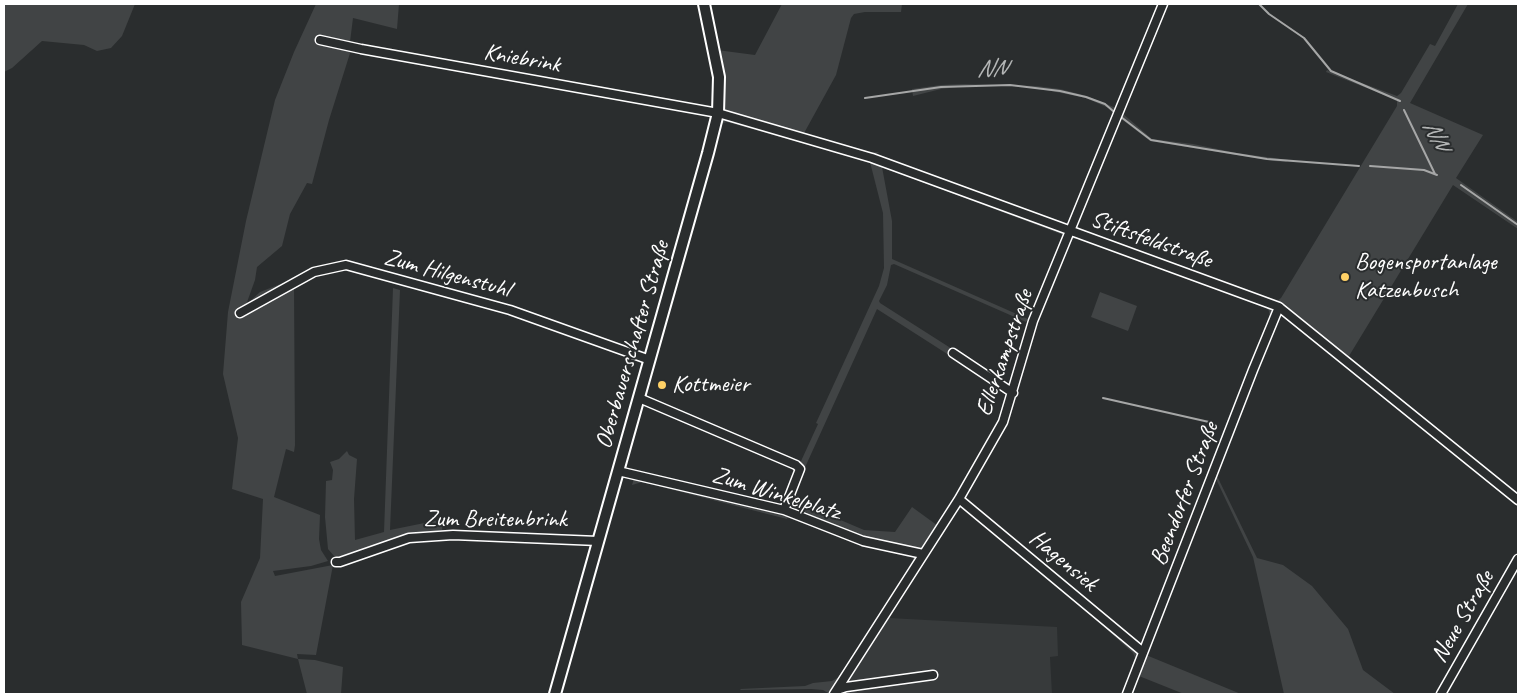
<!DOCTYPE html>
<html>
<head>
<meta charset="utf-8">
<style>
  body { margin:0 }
  #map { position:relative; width:1522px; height:698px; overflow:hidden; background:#2a2d2e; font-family:Caveat,sans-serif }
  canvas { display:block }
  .frame { position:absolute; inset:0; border:5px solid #fff; pointer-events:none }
</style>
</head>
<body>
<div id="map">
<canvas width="1522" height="698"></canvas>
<div class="frame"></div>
</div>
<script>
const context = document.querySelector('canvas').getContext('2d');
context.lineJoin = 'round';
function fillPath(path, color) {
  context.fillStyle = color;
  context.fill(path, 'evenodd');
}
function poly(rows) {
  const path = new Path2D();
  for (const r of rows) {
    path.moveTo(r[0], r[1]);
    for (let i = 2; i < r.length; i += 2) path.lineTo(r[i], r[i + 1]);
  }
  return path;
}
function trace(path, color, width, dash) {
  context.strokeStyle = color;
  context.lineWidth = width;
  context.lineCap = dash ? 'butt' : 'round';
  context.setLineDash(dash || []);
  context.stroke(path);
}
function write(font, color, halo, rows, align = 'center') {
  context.font = font + ' Caveat,sans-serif';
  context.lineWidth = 4;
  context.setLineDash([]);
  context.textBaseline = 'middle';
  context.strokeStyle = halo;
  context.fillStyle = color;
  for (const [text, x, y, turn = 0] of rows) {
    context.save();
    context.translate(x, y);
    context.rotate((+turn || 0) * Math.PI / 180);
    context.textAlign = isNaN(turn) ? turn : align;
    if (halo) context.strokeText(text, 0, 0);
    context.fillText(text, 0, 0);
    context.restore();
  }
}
const built = poly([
  [889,618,1057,627,1058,656,1050,657,1052,694,838,694]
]);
const green = poly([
  [4,4,135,4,122,36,111,48,97,51,84,45,42,41,12,68,4,72],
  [316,4,399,4,397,29,353,18,350,42,707,107,706,116,705,114,351,50,329,120,312,184,307,183,290,214,282,246,257,267,255,280,246,305,260,292,283,283,288,291,294,287,295,445,294,452,286,449,274,497,320,515,319,539,321,550,328,561,311,566,273,571,275,576,333,565,316,655,297,654,298,659,315,660,343,667,341,694,307,694,298,659,242,645,241,602,260,558,263,499,232,489,238,438,223,374,228,312,246,221,275,100,294,52],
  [782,4,902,4,901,12,865,12,854,14,851,18,836,75,803,135,867,153,879,152,877,154,879,157,1063,225,1067,225,1071,221,1115,111,1086,98,1036,88,1010,86,966,86,941,89,913,96,912,89,941,85,965,84,1036,86,1060,89,1087,96,1116,108,1159,4,1168,4,1122,113,1152,139,1193,144,1237,153,1289,160,1286,162,1274,161,1150,141,1120,118,1077,227,1080,230,1268,300,1277,301,1281,298,1397,106,1397,100,1326,72,1327,70,1397,96,1401,93,1430,44,1435,46,1458,4,1468,4,1410,103,1483,135,1456,178,1518,222,1518,229,1453,185,1349,356,1518,494,1518,507,1284,316,1281,316,1278,319,1217,476,1257,558,1283,565,1312,586,1348,629,1363,670,1395,694,1284,694,1253,557,1216,479,1146,655,1241,694,1184,694,1139,676,1133,694,1123,694,1135,658,1133,653,1052,580,1138,645,1143,643,1163,587,1259,348,1270,318,1269,311,1265,306,1077,238,1074,239,882,167,892,221,892,259,1028,319,1026,322,894,264,891,265,887,285,879,301,880,303,1007,384,1005,391,877,309,792,496,796,501,864,530,895,532,912,507,945,531,838,694,827,694,828,693,823,690,811,689,741,690,740,689,805,686,813,683,832,681,839,677,883,608,887,605,913,560,913,557,910,554,861,545,789,515,787,519,642,482,632,485,636,472,780,507,818,424,816,423,879,286,884,268,883,213,870,162,727,122,721,124,724,104,722,74,717,50,755,55],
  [393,288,400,290,390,530,444,519,442,530,415,534,383,543,342,558,334,556,328,549,325,517,326,481,332,480,333,470,330,462,339,459,347,451,349,455,357,459,354,499,355,540,384,532],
  [1100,292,1137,306,1128,331,1091,317]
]);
const stream = poly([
  [1259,4,1269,14,1304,38,1331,71,1400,101],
  [865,98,941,87,1010,85,1060,91,1086,97,1105,104,1113,111],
  [1404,110,1435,174],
  [1121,117,1151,140,1267,159,1359,166],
  [1370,166,1424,170,1437,175],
  [1461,185,1518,225],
  [1103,398,1209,422]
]);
const minor = poly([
  [320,40,361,49,718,113,872,158,1279,307,1518,500],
  [240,313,314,272,346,265,510,310,650,360],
  [953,353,1013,393],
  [639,398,796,465,800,469,784,510],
  [618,471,784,510,863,541,923,554],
  [959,499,1143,652],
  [336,562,340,562,409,538,453,535,598,541],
  [837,690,846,687,933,675],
  [834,694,959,499,1003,422,1033,321,1163,4],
  [1127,694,1253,370,1279,307],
  [1441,694,1518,559]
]);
const major = poly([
  [555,694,708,153,718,113,719,77,704,4]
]);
const markers = [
  [1345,277,5,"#ffd166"],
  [662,385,5,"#ffd166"]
];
const streetNames = [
  ["Kniebrink",522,59,10],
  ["Stiftsfeldstraße",1151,240,20],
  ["Zum Hilgenstuhl",447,274,15],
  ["Oberbauerschafter Straße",633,345,-74],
  ["Ellerkampstraße",1005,353,-71],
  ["Zum Winkelplatz",776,494,17],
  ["Beendorfer Straße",1185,494,-69],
  ["Zum Breitenbrink",495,520],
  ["Hagensiek",1063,561,40],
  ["Neue Straße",1463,617,-60]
];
const poiNames = [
  ["Bogensportanlage",1355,263],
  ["Katzenbusch",1355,291],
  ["Kottmeier",672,385]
];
const waterNames = [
  ["NN",991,69],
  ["NN",1435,135,64]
];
fillPath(built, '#373a3b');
fillPath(green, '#414445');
trace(stream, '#a6a7a7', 2);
trace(minor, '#fff', 11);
trace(major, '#fff', 14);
trace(minor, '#2a2d2e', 8);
trace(major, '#2a2d2e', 10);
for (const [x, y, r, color] of markers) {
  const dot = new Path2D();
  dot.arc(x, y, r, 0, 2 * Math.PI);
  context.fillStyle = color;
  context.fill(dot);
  trace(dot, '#2a2d2e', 2);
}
write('24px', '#fff', '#2a2d2e', streetNames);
write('24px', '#fff', '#2a2d2e', poiNames, 'left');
write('italic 25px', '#b4b6b6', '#2a2d2e', waterNames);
</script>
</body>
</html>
